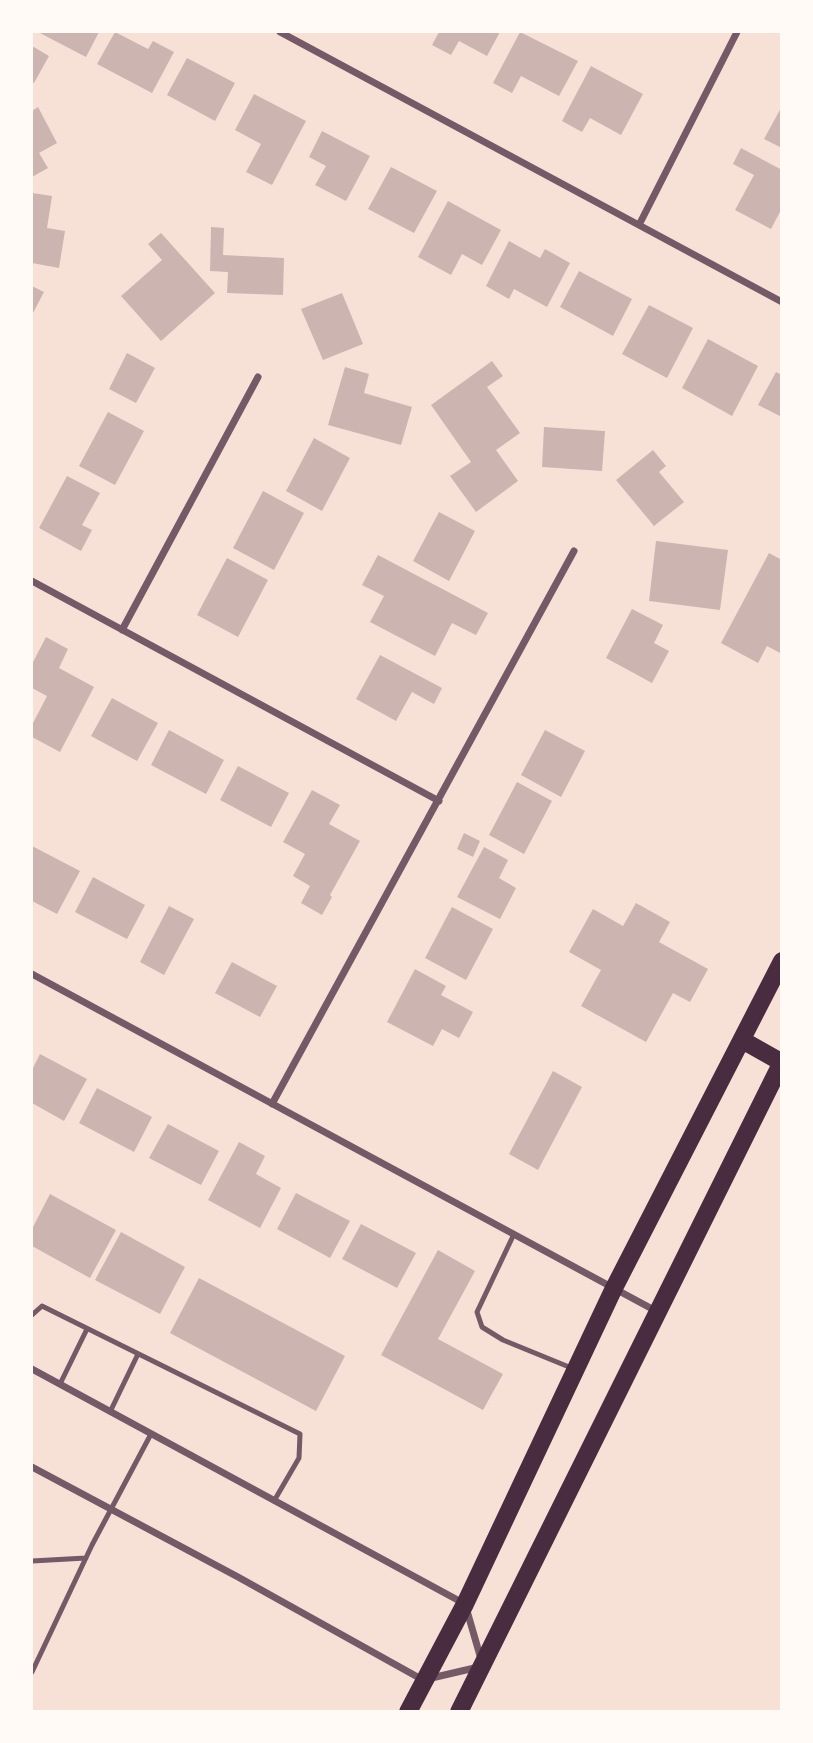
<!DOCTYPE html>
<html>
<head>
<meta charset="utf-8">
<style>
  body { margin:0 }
  #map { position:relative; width:813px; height:1743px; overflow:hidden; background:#f7e1d7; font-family:"Roboto Condensed",sans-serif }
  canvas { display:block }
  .frame { position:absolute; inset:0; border:33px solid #fffaf5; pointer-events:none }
</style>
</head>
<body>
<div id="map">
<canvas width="813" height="1743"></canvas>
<div class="frame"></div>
</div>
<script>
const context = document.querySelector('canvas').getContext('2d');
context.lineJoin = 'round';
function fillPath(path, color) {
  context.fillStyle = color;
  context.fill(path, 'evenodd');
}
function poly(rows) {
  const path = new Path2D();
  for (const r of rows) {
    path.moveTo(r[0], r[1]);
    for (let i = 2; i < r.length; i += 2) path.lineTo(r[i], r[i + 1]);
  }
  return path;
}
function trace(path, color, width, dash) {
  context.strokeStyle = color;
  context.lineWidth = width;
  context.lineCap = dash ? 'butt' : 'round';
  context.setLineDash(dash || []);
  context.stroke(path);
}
const building = poly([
  [38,32,99,32,86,57],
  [115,32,148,49,153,41,174,52,152,93,97,64],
  [439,32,500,32,487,56,459,41,451,55,432,45],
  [520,32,578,61,559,96,521,76,512,93,493,83],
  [32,46,49,56,34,83,32,82],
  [187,58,235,83,215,121,167,95],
  [591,66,643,94,621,135,590,118,582,132,562,121],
  [254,94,306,121,272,185,246,172,261,144,235,130],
  [782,106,782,148,764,139],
  [38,107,57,143,39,153,48,168,32,177,32,111],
  [322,131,370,156,346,201,315,185,326,166,309,157],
  [741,148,782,170,782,208,771,229,735,210,754,175,733,164],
  [391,167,437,191,414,233,368,209],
  [32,193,52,196,47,228,65,231,59,268,32,263],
  [448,201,501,230,482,265,462,254,451,275,418,257],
  [211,227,224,228,223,255,284,258,283,295,227,293,228,272,210,271],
  [161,233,215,293,161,341,121,296,162,260,148,244],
  [509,241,540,258,545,249,570,263,547,307,514,289,509,299,486,286],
  [579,271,632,299,613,336,560,307],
  [32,286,44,292,32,315],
  [342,293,363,344,323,360,301,309],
  [649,305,693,328,667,378,622,354],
  [708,339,758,366,732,416,682,388],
  [127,353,155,368,136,403,109,389],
  [492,361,503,376,487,387,520,433,496,450,518,481,476,512,450,476,471,462,431,405],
  [345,367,369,374,364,393,412,407,401,445,328,425],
  [776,372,782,375,782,417,758,405],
  [108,412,144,431,115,485,79,466],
  [544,427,605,431,602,471,542,467],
  [314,438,350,458,322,511,286,491],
  [653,450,666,466,659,472,684,502,654,526,616,480],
  [67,476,100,493,82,525,92,530,81,551,39,528],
  [263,491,304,513,274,570,233,548],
  [439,512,475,531,449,581,413,561],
  [656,541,728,550,720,610,649,601],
  [769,553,782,560,782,654,767,646,758,663,721,643],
  [378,555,488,613,476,635,452,623,435,656,370,622,384,596,362,585],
  [227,558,268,580,238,637,197,615],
  [632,609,663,625,654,643,669,651,652,683,606,658],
  [46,637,68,649,59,668,94,687,60,752,32,737,32,725,47,696,32,688,32,664],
  [380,655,442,688,434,704,412,692,396,721,356,699],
  [112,698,158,723,137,761,91,736],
  [169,730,224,760,206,794,151,765],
  [545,730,585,751,561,797,521,775],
  [238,766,289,793,271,827,220,800],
  [517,782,552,801,524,854,489,835],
  [312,790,340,805,329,824,360,841,330,895,332,897,322,915,301,903,310,886,293,876,305,854,283,842],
  [464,833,480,841,473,857,457,849],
  [32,846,80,871,57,914,32,901],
  [484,847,508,860,499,878,516,888,500,919,457,897],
  [93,877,145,905,127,939,75,912],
  [636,903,670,922,659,942,708,969,690,1002,673,993,646,1042,581,1006,601,970,569,952,593,909,623,926],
  [169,906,194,919,164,975,140,962],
  [452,907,493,929,466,980,425,958],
  [232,962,277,986,260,1017,215,993],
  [415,969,446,986,441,995,473,1012,459,1038,442,1029,433,1046,387,1022],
  [40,1054,87,1079,64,1121,32,1103,32,1070],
  [553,1071,582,1087,538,1170,509,1154],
  [97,1088,152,1117,134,1152,79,1123],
  [168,1124,219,1151,201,1185,149,1158],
  [239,1142,265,1156,256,1174,281,1188,260,1228,208,1200],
  [296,1193,350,1221,330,1258,277,1229],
  [50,1194,116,1230,90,1278,32,1246,32,1229],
  [361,1224,416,1253,397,1288,342,1259],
  [121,1232,185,1267,160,1314,95,1280],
  [438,1250,475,1271,438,1339,503,1374,483,1410,381,1355],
  [199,1278,345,1356,316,1411,170,1333]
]);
const service = poly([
  [514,1234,477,1312,482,1327,503,1340,574,1369],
  [32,1315,42,1306,300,1434,299,1458,274,1501],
  [60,1384,87,1329],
  [110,1412,138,1354],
  [32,1561,86,1558],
  [32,1672,92,1545,151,1434]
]);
const minor = poly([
  [280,32,782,302],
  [639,225,737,32],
  [32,581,439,801],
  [122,630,258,377],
  [32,974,656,1311],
  [272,1104,574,551],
  [32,1369,465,1604,483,1666,423,1680,238,1577,32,1467]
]);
const primary = poly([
  [742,1040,781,1062],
  [408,1712,465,1604,614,1288,782,961],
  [459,1712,782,1062]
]);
fillPath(building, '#ccb4b1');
trace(service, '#755966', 5);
trace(minor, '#755966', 7);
trace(primary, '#4a2c40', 18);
</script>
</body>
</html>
